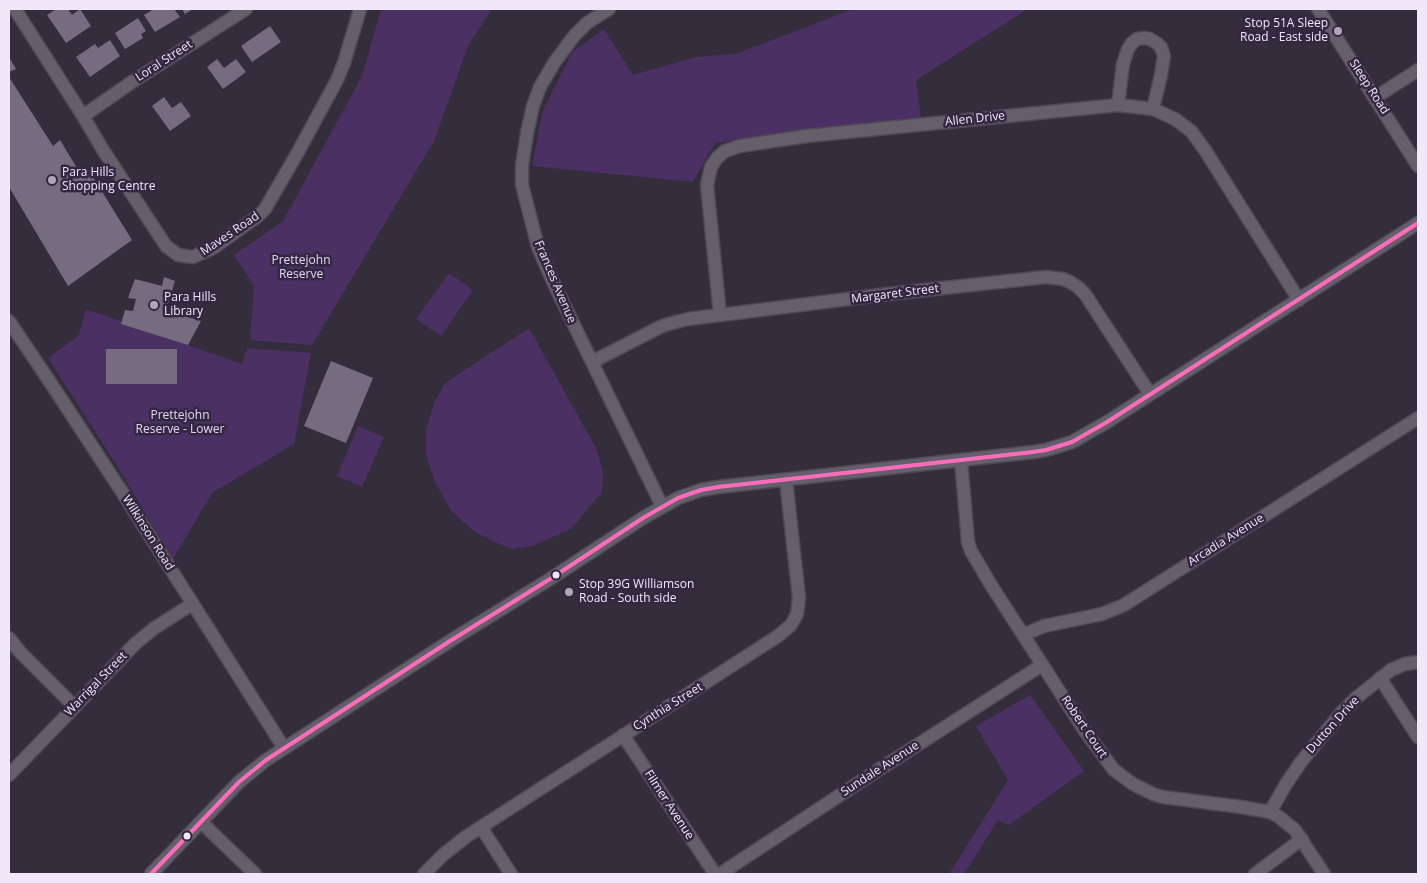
<!DOCTYPE html>
<html>
<head>
<meta charset="utf-8">
<style>
  body { margin:0 }
  #map { position:relative; width:1427px; height:883px; overflow:hidden; background:#342d3c; font-family:"Open Sans",sans-serif }
  canvas { display:block }
  .frame { position:absolute; inset:0; border:10px solid #f0e8f9; pointer-events:none }
</style>
</head>
<body>
<div id="map">
<canvas width="1427" height="883"></canvas>
<div class="frame"></div>
</div>
<script>
const context = document.querySelector('canvas').getContext('2d');
context.lineJoin = 'round';
function fillPath(path, color) {
  context.fillStyle = color;
  context.fill(path, 'evenodd');
}
function poly(rows) {
  const path = new Path2D();
  for (const r of rows) {
    path.moveTo(r[0], r[1]);
    for (let i = 2; i < r.length; i += 2) path.lineTo(r[i], r[i + 1]);
  }
  return path;
}
function trace(path, color, width, dash) {
  context.strokeStyle = color;
  context.lineWidth = width;
  context.lineCap = dash ? 'butt' : 'round';
  context.setLineDash(dash || []);
  context.stroke(path);
}
function write(font, color, halo, rows, align = 'center') {
  context.font = font + ' "Open Sans",sans-serif';
  context.lineWidth = 5;
  context.setLineDash([]);
  context.textBaseline = 'middle';
  context.strokeStyle = halo;
  context.fillStyle = color;
  for (const [text, x, y, turn = 0] of rows) {
    context.save();
    context.translate(x, y);
    context.rotate((+turn || 0) * Math.PI / 180);
    context.textAlign = isNaN(turn) ? turn : align;
    if (halo) context.strokeText(text, 0, 0);
    context.fillText(text, 0, 0);
    context.restore();
  }
}
const green = poly([
  [381,9,492,9,469,44,434,141,312,345,250,340,254,286,234,255,283,221,362,76],
  [853,9,1028,9,916,80,921,118,715,143,693,182,532,166,542,113,572,52,604,29,633,75,696,57,736,54],
  [449,273,473,290,441,336,416,319],
  [86,309,242,364,247,348,311,353,294,444,212,493,173,559,117,466,48,358,79,335],
  [529,328,596,448,603,473,602,492,571,529,532,546,512,549,492,541,475,532,452,512,435,482,426,456,426,429,434,403,445,383],
  [358,426,384,437,362,487,337,476],
  [1030,695,1084,771,1009,825,998,820,964,874,949,874,1008,780,976,726]
]);
const building = poly([
  [56,9,68,9,72,15,80,9,91,26,66,43,47,15],
  [154,9,174,9,180,17,155,32,144,15],
  [182,9,193,9,185,14],
  [138,18,146,31,141,34,143,38,125,49,115,33],
  [270,26,281,42,252,62,241,46],
  [110,40,120,56,90,77,76,57,95,44,98,48],
  [9,57,16,69,9,72],
  [217,59,224,68,236,59,246,72,223,89,207,67],
  [9,77,53,146,60,140,80,173,88,169,132,240,68,286,9,187],
  [164,97,172,108,181,102,191,116,170,131,152,106],
  [164,277,175,281,166,310,201,321,188,345,121,324,125,310,133,311,136,299,128,298,135,279,162,286],
  [106,349,177,349,177,384,106,384],
  [331,361,373,378,346,443,304,426]
]);
const minor = poly([
  [15,9,83,116,103,150,166,246,178,255,193,257,213,248,258,216,265,209,298,152,337,80,344,63,360,9],
  [609,9,587,23,574,36,554,63,540,87,533,106,527,133,522,166,522,185,538,247,554,284,662,506],
  [1318,9,1418,166],
  [1376,97,1418,70],
  [1118,105,1123,64,1128,49,1132,43,1137,39,1145,38,1150,39,1158,44,1161,47,1164,56,1161,75,1153,109],
  [83,116,132,82,246,9],
  [720,315,707,185,711,167,717,158,725,151,740,146,807,136,1118,105,1153,109,1175,119,1191,131,1205,150,1299,300],
  [9,321,56,391,122,492,284,748],
  [592,362,660,327,668,324,688,319,888,294,1046,277,1063,279,1070,282,1078,287,1085,294,1150,394],
  [961,460,967,530,968,542,971,551,991,585,1085,731,1114,770,1133,784,1153,794,1163,797,1241,807,1270,812,1279,817,1295,830,1324,874],
  [1023,635,1044,626,1102,614,1124,605,1418,418],
  [9,638,20,652,75,707],
  [1380,678,1418,737],
  [623,735,715,874],
  [9,775,135,644,153,629,192,604],
  [1270,812,1286,784,1301,762,1342,712,1356,698,1391,670,1405,664,1418,662],
  [201,822,255,874],
  [481,827,511,874],
  [151,874,239,782,266,760,450,641,550,579,643,518,678,498,701,490,718,487,1033,452,1046,450,1072,442,1107,422,1418,223],
  [424,874,444,854,467,836,778,636,791,625,797,614,799,598,786,480],
  [720,874,869,776,1042,665],
  [1255,874,1302,839]
]);
const bus1 = poly([
  [151,874,239,782,266,760,450,641,550,579,643,518,678,498,701,490,718,487,1033,452,1046,450,1072,442,1107,422,1418,223]
]);
const markers = [
  [1338,31,5,"#aea7b7"],
  [52,180,5,"#aea7b7"],
  [154,305,5,"#aea7b7"],
  [556,575,4.5,"#f0e8f9"],
  [569,592,5,"#aea7b7"],
  [187,836,4.5,"#f0e8f9"]
];
const poiNames = [
  ["Stop 51A Sleep",1328,24,"right"],
  ["Road - East side",1328,38,"right"],
  ["Para Hills",62,173],
  ["Shopping Centre",62,187],
  ["Para Hills",164,298],
  ["Library",164,312],
  ["Stop 39G Williamson",579,585],
  ["Road - South side",579,599]
];
const streetNames = [
  ["Loral Street",164,61,-33],
  ["Sleep Road",1369,87,57],
  ["Allen Drive",975,119,-6],
  ["Maves Road",230,234,-34],
  ["Frances Avenue",555,282,67],
  ["Margaret Street",895,294,-7],
  ["Wilkinson Road",148,533,58],
  ["Arcadia Avenue",1226,540,-32],
  ["Warrigal Street",96,684,-46],
  ["Cynthia Street",668,707,-32],
  ["Dutton Drive",1333,725,-48],
  ["Robert Court",1084,727,56],
  ["Sundale Avenue",880,769,-33],
  ["Filmer Avenue",669,805,57]
];
const parkNames = [
  ["Prettejohn",301,261],
  ["Reserve",301,275],
  ["Prettejohn",180,416],
  ["Reserve - Lower",180,430]
];
fillPath(green, '#4a3063');
fillPath(building, '#756c80');
trace(minor, '#4f4956', 15);
trace(minor, '#655f6b', 12);
trace(bus1, '#fb6dba', 4);
for (const [x, y, r, color] of markers) {
  const dot = new Path2D();
  dot.arc(x, y, r, 0, 2 * Math.PI);
  context.fillStyle = color;
  context.fill(dot);
  trace(dot, '#342742', 2);
}
write('12px', '#f0e8f9', '#342742', poiNames, 'left');
write('12px', '#f0e8f9', '#342742', streetNames);
write('12px', '#e4d3f7', '#342742', parkNames);
</script>
</body>
</html>
